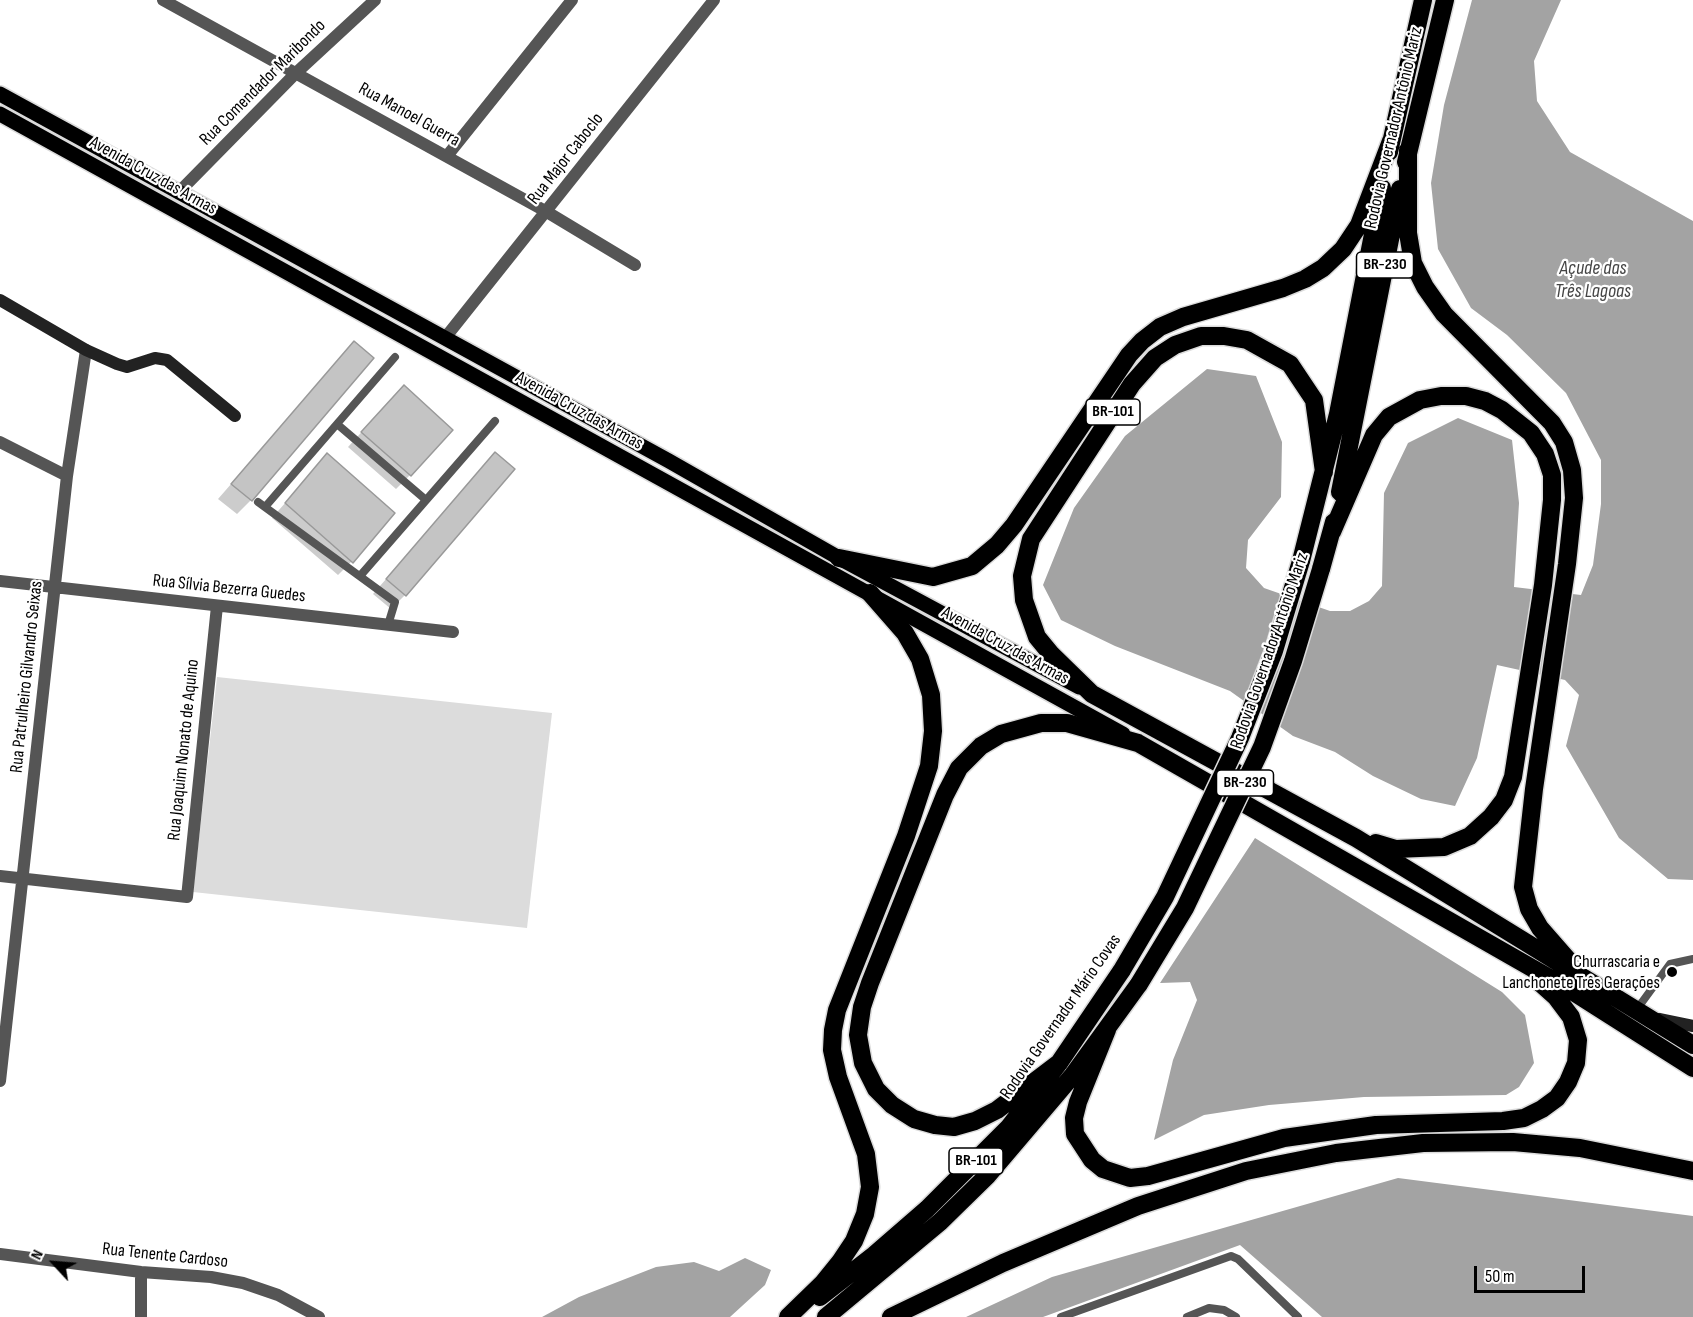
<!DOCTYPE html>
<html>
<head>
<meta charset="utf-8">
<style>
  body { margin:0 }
  #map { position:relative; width:1693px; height:1317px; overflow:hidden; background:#fff; font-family:"Sofia Sans Condensed",sans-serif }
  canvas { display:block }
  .north { position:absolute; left:24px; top:1233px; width:60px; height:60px; -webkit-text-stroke:4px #fff; paint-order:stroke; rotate:296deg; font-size:16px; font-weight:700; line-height:24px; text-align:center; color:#000 }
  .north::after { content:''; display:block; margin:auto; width:21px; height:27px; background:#000; clip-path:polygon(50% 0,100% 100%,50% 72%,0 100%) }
  .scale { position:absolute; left:1474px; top:1266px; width:111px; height:27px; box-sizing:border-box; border:3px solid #000; border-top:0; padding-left:8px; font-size:18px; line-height:21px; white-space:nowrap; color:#000; -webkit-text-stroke:4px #fff; paint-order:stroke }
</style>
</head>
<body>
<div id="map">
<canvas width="1693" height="1317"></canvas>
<div class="north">N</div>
<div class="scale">50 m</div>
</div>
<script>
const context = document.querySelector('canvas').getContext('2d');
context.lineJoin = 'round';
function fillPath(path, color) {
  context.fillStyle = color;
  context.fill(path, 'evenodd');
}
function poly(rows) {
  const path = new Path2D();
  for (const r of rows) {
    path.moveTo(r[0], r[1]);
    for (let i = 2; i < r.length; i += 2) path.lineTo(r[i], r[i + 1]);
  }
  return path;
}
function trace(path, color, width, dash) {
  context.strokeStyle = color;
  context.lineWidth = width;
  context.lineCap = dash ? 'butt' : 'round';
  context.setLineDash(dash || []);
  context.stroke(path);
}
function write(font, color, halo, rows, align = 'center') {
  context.font = font + ' "Sofia Sans Condensed",sans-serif';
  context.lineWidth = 4.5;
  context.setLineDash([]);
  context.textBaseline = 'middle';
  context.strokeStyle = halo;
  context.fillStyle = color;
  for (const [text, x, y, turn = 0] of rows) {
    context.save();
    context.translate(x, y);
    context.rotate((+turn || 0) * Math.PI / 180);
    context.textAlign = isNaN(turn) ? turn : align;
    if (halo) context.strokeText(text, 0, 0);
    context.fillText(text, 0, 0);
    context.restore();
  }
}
const green = poly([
  [217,677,552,713,527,928,193,892]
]);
const water = poly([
  [1472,0,1561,0,1534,61,1537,101,1570,152,1693,221,1693,880,1668,879,1619,838,1566,746,1579,695,1565,680,1497,665,1477,758,1455,806,1421,799,1373,776,1335,752,1293,736,1230,691,1115,646,1061,620,1043,585,1074,508,1125,436,1207,369,1256,376,1282,442,1281,497,1248,540,1246,568,1264,588,1330,611,1350,611,1369,601,1382,586,1384,493,1408,443,1458,418,1512,440,1519,503,1514,587,1581,595,1593,565,1601,504,1601,460,1566,393,1507,335,1471,308,1438,249,1431,183,1444,105],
  [1255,838,1502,992,1525,1015,1534,1063,1519,1087,1506,1095,1364,1097,1269,1105,1204,1115,1154,1140,1173,1060,1197,1000,1190,982,1160,983],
  [1398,1178,1693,1216,1693,1317,1322,1317,1240,1245,1043,1317,966,1317,1052,1277],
  [745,1258,771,1270,765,1285,730,1317,542,1317,579,1297,656,1267,694,1262,719,1271]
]);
const shadow = poly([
  [354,343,251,500,237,514,218,499],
  [390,401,410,475,396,489,348,447],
  [495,454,405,595,391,609,373,594],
  [327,455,352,561,338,575,272,518]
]);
const building = poly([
  [354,341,374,358,252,501,231,484,354,341],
  [404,385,453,430,411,476,361,432,404,385],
  [495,452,515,469,406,596,386,579,495,452],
  [327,453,395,513,353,563,285,503,327,453]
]);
const lane = poly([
  [337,424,426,500],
  [258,502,395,602,388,625],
  [265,507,395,357],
  [360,576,495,421],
  [1637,1009,1670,964,1693,959],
  [1061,1317,1231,1256,1238,1259,1298,1317],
  [1187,1317,1209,1308,1224,1310,1236,1317]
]);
const street = poly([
  [163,0,547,212,635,265],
  [447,156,572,0],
  [178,193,296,73,375,0],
  [445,338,714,0],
  [0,442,67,476],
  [0,581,453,632],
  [0,876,187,897,217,606],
  [0,1081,67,476,86,350],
  [0,1254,141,1272,211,1277,243,1283,278,1295,319,1317],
  [141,1317,141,1272]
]);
const secondary = poly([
  [0,300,86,350,117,364,127,367,155,358,167,360,235,416],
  [1659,1019,1693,1026]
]);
const primary = poly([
  [0,94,669,461,839,558,1079,687],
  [0,114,1123,734]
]);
const highway = poly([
  [1408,150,1408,233,1413,263,1425,287,1444,314,1552,423,1564,442,1572,470,1574,498,1567,564,1534,789,1523,887,1529,909,1540,928,1575,968],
  [1389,152,1423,0],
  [1406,162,1445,0],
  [1324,472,1314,400,1290,364,1247,340,1224,336,1201,336,1175,345,1155,358,1132,384,1031,539,1022,576,1024,600,1037,637,1051,654,1092,694,1356,838,1693,1045],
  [1340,492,1400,189],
  [1332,532,1374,435,1389,417,1420,400,1441,396,1466,396,1485,401,1502,410,1531,433,1545,454,1552,475,1552,500,1543,585,1513,777,1504,800,1491,817,1470,836,1444,847,1396,849,1376,843],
  [839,558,933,577,972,566,997,545,1014,525,1129,355,1142,341,1160,327,1183,317,1283,288,1305,279,1323,268,1343,249,1359,225,1391,141],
  [1301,561,1338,414,1382,188],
  [1321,569,1334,522],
  [1107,1030,1078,1102,1074,1118,1075,1134,1092,1160,1103,1169,1130,1178,1148,1176,1284,1138,1376,1125,1503,1121,1524,1118,1542,1109,1557,1098,1568,1082,1576,1063,1578,1040,1571,1017,1556,997,1537,980],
  [1059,1063,997,1110,975,1121,954,1127,935,1125,914,1119,892,1105,876,1089,863,1063,858,1035,862,1007,870,983,945,795,959,768,981,746,1001,734,1041,723,1067,723,1138,743,1567,988,1693,1068],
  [820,1297,874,1255,927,1209,1009,1127,1059,1063,1122,970],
  [788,1317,823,1283,840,1262,854,1241,865,1214,870,1187,866,1154,838,1077,832,1050,833,1030,837,1010,906,836,929,766,933,731,931,695,920,659,905,633,870,593],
  [826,1317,940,1222,988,1175,1073,1075,1139,984],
  [891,1317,1003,1263,1138,1206,1246,1171,1336,1153,1423,1143,1513,1142,1580,1148,1693,1171]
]);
const highwayBridge = poly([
  [1122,970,1165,897,1240,738,1274,651,1301,561],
  [1139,984,1185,908,1262,747,1293,661,1321,569]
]);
const markers = [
  [1672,972,6,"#000"]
];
const shields = [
  [1385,265,57],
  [1113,412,54],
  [1245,783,57],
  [976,1161,54]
];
const shieldNames = [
  ["BR-230",1385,265],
  ["BR-101",1113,412],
  ["BR-230",1245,783],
  ["BR-101",976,1161]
];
const streetNames = [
  ["Rua Comendador Maribondo",263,83,-45],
  ["Rua Manoel Guerra",409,115,29],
  ["Rodovia Governador Antônio Mariz",1394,128,-77],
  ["Rua Major Caboclo",566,159,-52],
  ["Avenida Cruz das Armas",153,176,29],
  ["Avenida Cruz das Armas",579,411,29],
  ["Rua Sílvia Bezerra Guedes",229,589,6],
  ["Avenida Cruz das Armas",1005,646,29],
  ["Rodovia Governador Antônio Mariz",1270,651,-71],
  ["Rua Patrulheiro Gilvandro Seixas",27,677,-84],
  ["Rua Joaquim Nonato de Aquino",184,750,-84],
  ["Rodovia Governador Mário Covas",1061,1017,-55],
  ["Rua Tenente Cardoso",165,1256,6]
];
const poiNames = [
  ["Churrascaria e",1660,962],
  ["Lanchonete Três Gerações",1660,983]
];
const waterNames = [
  ["Açude das",1593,269],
  ["Três Lagoas",1593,292]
];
fillPath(green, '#dcdcdc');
fillPath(water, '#a3a3a3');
fillPath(shadow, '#0003');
fillPath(building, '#c4c4c4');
trace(building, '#999', 1.5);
trace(primary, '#dbdbdb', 18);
trace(highway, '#dbdbdb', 21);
trace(lane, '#555', 8);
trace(street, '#555', 12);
trace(secondary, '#222', 12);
trace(primary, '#000', 15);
trace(highway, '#000', 18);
trace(highwayBridge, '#dbdbdb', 21, []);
trace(highwayBridge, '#000', 18);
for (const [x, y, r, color] of markers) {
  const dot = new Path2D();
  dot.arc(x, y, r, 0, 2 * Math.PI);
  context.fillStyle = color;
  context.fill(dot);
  trace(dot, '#fff', 2);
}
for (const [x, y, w] of shields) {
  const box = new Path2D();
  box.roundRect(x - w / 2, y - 13, w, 26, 4.5);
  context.fillStyle = '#fff';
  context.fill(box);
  trace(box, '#000', 1.5);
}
write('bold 16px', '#000', null, shieldNames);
write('18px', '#000', '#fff', streetNames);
write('18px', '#000', '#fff', poiNames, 'right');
write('italic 20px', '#444', '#fff', waterNames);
</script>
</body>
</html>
